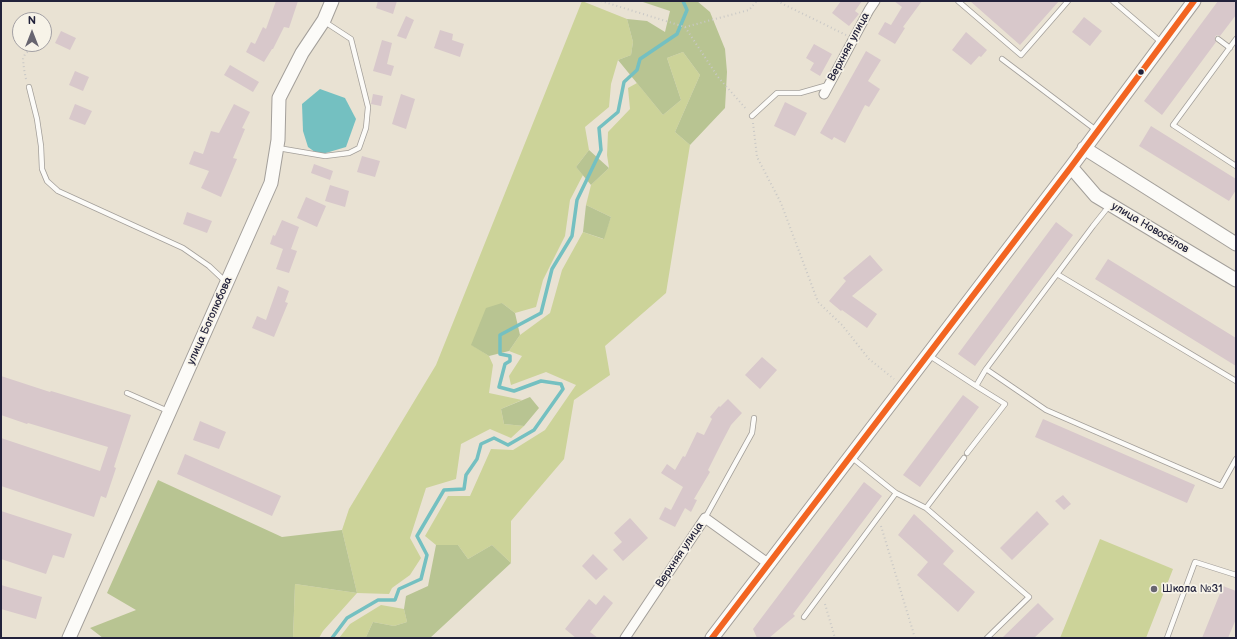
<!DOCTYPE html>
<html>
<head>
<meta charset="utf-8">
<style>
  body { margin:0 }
  #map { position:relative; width:1237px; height:639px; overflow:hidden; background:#e9e2d3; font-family:"Balsamiq Sans",sans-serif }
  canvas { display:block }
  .frame { position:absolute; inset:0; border:2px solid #22223b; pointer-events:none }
  .north { position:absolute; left:12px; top:12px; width:40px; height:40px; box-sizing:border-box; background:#f7f3e8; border:1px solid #a29fa3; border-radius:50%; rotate:0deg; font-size:11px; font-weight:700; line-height:16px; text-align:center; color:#22223b }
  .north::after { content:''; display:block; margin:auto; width:14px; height:18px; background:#686570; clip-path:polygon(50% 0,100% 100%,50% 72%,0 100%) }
</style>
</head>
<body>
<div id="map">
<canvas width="1237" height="639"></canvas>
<div class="frame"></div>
<div class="north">N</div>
</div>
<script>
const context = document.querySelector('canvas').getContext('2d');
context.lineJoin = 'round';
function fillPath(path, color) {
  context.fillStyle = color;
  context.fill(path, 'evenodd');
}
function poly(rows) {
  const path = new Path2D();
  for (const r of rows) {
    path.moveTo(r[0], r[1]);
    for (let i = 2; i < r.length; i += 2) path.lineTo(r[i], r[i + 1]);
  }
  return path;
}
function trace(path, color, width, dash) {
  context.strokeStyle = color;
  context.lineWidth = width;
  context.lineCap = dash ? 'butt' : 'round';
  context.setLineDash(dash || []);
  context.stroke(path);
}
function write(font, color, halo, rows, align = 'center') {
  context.font = font + ' "Balsamiq Sans",sans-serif';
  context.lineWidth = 3.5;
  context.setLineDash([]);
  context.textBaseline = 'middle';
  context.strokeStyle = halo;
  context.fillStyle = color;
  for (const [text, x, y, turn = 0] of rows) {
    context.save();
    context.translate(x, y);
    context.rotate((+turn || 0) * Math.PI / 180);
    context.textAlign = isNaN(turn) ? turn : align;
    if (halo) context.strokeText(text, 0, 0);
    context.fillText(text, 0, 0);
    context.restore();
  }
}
const green = poly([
  [582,1,627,19,633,42,631,55,618,60,611,84,609,107,585,127,589,150,576,167,583,175,570,200,565,236,543,280,536,307,515,313,502,303,472,345,489,356,493,365,489,393,522,400,501,409,504,424,524,426,511,438,490,429,461,444,456,479,426,488,410,538,421,558,410,575,392,588,389,594,357,593,323,631,319,638,293,638,295,584,357,593,342,530,349,509,436,365],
  [683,52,700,75,675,132,690,145,666,293,605,346,610,375,574,400,564,459,511,521,511,563,492,545,468,559,458,545,436,545,425,536,448,496,470,496,491,449,513,450,545,430,576,385,546,372,511,385,509,376,522,356,509,351,520,335,550,313,562,270,583,232,603,239,611,217,586,205,591,185,609,168,607,155,608,132,630,109,628,88,637,83,663,115,681,100,667,58],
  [1100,539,1173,569,1146,638,1060,638],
  [381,605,404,609,407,622,394,626,373,622,366,637,367,638,339,638,350,624]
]);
const forest = poly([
  [640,1,697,1,710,12,725,49,727,72,725,108,690,145,675,132,700,75,683,52,667,58,681,100,663,115,618,60,631,55,633,42,627,19,647,21,665,32,670,11],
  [589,150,609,168,591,185,576,167],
  [586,205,611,217,604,239,583,232],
  [502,303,515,313,520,335,509,351,489,356,471,345,486,308],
  [530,397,539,408,524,426,504,424,501,409],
  [158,480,282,537,342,530,357,593,295,584,293,638,103,638,90,628,136,610,107,593],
  [436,545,458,545,468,559,492,545,511,563,430,638,366,637,373,622,394,626,407,622,404,609,406,596,428,586]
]);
const water = poly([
  [320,89,345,98,356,119,346,147,319,155,308,147,303,131,302,104]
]);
const stream = poly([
  [332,638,347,618,378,600,395,600,399,589,421,579,427,555,417,536,444,490,464,489,466,475,477,459,481,444,494,438,508,445,534,430,563,389,561,384,541,381,514,391,499,387,505,364,510,361,510,356,500,354,500,335,541,313,552,269,572,236,577,200,601,150,599,128,618,112,624,82,637,70,640,59,677,34,687,10,683,1]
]);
const building = poly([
  [276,1,298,1,289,28,284,27,273,49,272,49,264,62,246,52,251,42,255,44,263,27,266,29],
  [378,1,397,1,393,14,376,8],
  [841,1,862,1,855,11,859,14,849,26,832,13],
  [894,1,922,1,903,27,905,28,895,44,878,34,885,22,891,25,902,7],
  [970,1,1059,1,1020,45],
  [1218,1,1236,1,1236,15,1220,36,1217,35,1215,37,1216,42,1162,115,1144,101],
  [406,16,414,20,406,39,397,36],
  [1084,17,1102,31,1090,46,1072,32],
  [440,30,453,34,452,40,464,44,460,57,434,48],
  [61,31,76,38,70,50,55,43],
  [966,32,987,50,981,57,979,56,971,65,952,50],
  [382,40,392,43,387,64,394,66,391,76,373,71],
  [814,44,832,54,820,76,810,70,814,63,806,58],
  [866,51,881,60,868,81,880,89,869,107,865,105,845,143,834,137,832,140,820,133],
  [230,65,259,82,253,92,224,75],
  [75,71,89,77,83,91,69,85],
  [373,94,383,96,381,106,371,104],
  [401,94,415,99,406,129,392,124],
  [785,102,807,113,795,136,774,126],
  [75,104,92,111,85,125,69,119],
  [234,104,250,112,242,128,245,129,233,158,237,159,221,197,201,188,209,171,189,164,194,151,203,154,211,131,219,133],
  [1151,126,1236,179,1236,190,1229,201,1139,146],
  [362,156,380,161,375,177,357,172],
  [314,164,333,171,330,180,311,173],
  [330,185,349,191,345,207,325,201],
  [306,197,326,206,317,227,297,218],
  [187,212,212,221,207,233,183,224],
  [282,220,299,227,291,249,297,251,289,273,276,269,283,249,270,244,273,235,275,236],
  [1056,222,1073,235,975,366,958,354],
  [870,255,883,270,852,296,877,314,867,328,842,310,841,311,829,301,846,281,843,278],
  [1108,259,1236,338,1236,366,1095,279],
  [278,286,289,291,285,302,288,303,274,337,252,328,257,316,266,320],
  [762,357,777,370,760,389,745,375],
  [1,376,50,392,51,391,131,415,114,467,116,468,106,498,101,496,94,517,1,486,1,438,100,471,108,447,28,423,27,424,1,415],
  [963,395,979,407,920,487,903,475],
  [728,399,742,413,731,425,721,444,708,470,710,472,694,499,697,500,691,512,685,508,675,527,659,519,665,507,671,510,683,487,661,473,667,464,675,470,683,456,685,457,697,432,704,435,712,419,710,417,719,406,720,407],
  [1043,419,1195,485,1187,503,1035,437],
  [200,421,226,432,219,449,193,440],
  [185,454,281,496,272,516,177,474],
  [864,482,882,496,793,614,795,616,769,638,757,638,753,629],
  [1063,495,1071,504,1064,510,1055,501],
  [1,511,72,534,64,558,53,555,46,574,1,559],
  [1037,511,1049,524,1012,560,1000,548],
  [914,514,954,551,943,564,975,592,958,612,917,575,928,562,898,535],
  [630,518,648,538,623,561,613,550,622,542,614,533],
  [593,554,608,569,596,580,582,566],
  [1,585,42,597,36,619,1,609],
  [1223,586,1236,591,1236,619,1228,638,1202,638],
  [604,595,613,603,590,632,598,638,576,638,565,629,589,599,596,605],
  [1038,603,1054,619,1034,638,1002,638]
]);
const path = poly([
  [601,1,685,27,718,77,747,110],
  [777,1,846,35],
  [685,27,749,10,757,1],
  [26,79,24,69,23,59,25,54,36,44],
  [753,123,757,157,781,203,818,302,842,325,869,359,894,379],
  [881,526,915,638],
  [825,604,835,638]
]);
const lane = poly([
  [958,1,1021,55,1068,1],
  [1113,1,1162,43],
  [1218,39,1230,48],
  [1236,39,1173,125,1236,166],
  [1002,59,1096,130],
  [29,87,37,119,41,146,42,169,47,181,58,191,183,248,209,266,226,282],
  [752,116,777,93,800,93,828,85],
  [278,148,325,156,349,153,359,148,366,128,368,107,351,39,325,22],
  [1057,274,1236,381],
  [930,356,976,386,986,369,1046,410,1221,486,1236,459],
  [986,369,1093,226,1109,206],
  [127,393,168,411],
  [967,453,1005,404,976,386],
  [896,493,926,508,964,458],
  [926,508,1029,597,987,638],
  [705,518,752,433,754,418],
  [804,617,896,493,851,457],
  [1167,638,1195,562,1236,575]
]);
const street = poly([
  [824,94,869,10,875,1],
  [625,638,705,518,769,564]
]);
const secondary = poly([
  [1084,148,1236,244],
  [1071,167,1096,196,1236,280],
  [69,638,271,183,278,140,279,98,302,53,324,20,332,1],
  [712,638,1071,167,1194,1]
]);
const bus1 = poly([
  [712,638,1071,167,1194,1]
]);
const markers = [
  [1141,72,3.5,"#22223b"],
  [1154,589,4,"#686570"]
];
const streetNames = [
  ["Верхняя улица",849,47,-62],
  ["улица Новосёлов",1150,228,31],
  ["улица Боголюбова",210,321,-66],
  ["Верхняя улица",680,555,-56]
];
const poiNames = [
  ["Школа №31",1162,589]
];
fillPath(green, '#ccd399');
fillPath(forest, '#b8c492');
fillPath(water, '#74c0c1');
trace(stream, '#74c0c1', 3.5);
fillPath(building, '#d8c8cb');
trace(lane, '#a39f9a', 6);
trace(street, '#a39f9a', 11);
trace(secondary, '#a39f9a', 15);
trace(path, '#c9c8c6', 2, [1, 3]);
trace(lane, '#fcfbf8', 4.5);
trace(street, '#fcfbf8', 9);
trace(secondary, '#fcfbf8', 13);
trace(bus1, '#f26522', 6);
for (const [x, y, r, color] of markers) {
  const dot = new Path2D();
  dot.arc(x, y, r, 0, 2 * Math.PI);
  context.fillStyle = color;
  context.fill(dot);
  trace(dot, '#f7f3e8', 1.5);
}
write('11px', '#22223b', '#f7f3e8', streetNames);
write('11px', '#22223b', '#f7f3e8', poiNames, 'left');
</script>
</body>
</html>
